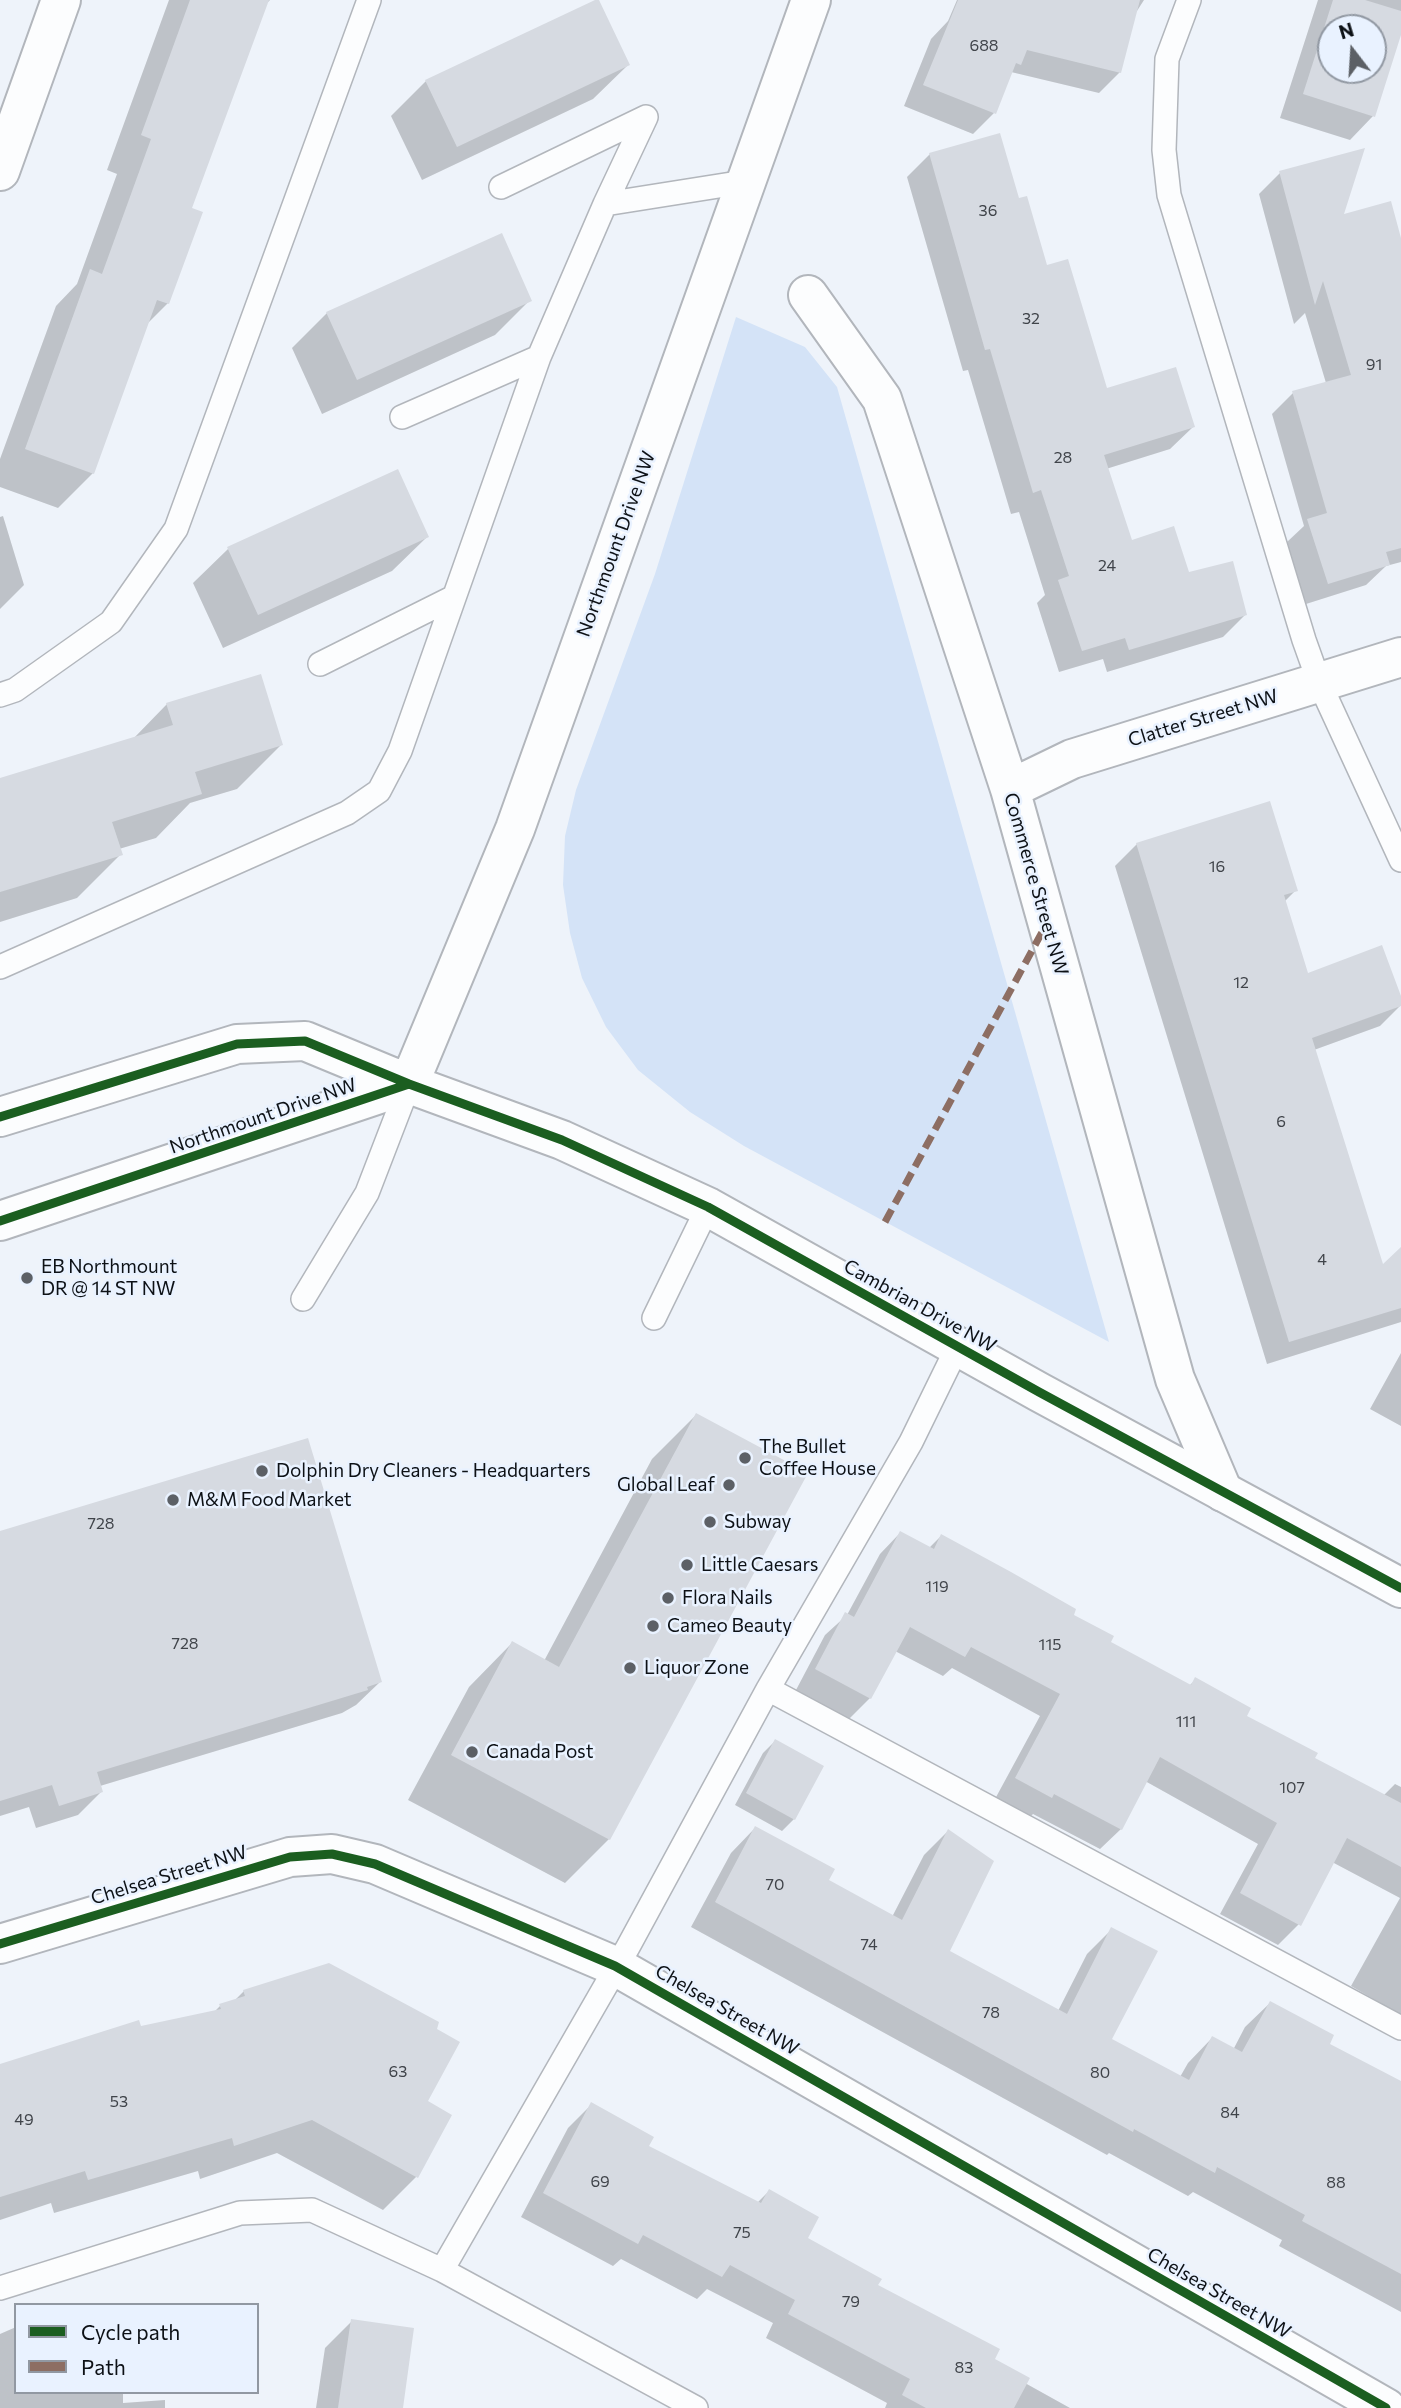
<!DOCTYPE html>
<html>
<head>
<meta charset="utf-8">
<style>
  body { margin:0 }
  #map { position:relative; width:1401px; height:2408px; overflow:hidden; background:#eef3fa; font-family:Commissioner,sans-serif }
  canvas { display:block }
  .legend { position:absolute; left:14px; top:2303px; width:245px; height:91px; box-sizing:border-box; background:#e9f2ff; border:2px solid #9198a2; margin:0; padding:9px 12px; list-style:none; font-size:21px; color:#0d1116 }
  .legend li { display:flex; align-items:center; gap:14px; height:35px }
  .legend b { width:35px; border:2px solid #9198a2 }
  .north { position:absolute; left:1317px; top:14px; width:70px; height:70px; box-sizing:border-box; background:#e9f2ff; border:2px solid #9198a2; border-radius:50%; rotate:343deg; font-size:19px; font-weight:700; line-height:28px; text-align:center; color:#0d1116 }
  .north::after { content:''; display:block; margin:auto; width:24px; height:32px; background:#5c6066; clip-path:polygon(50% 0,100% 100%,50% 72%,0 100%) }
</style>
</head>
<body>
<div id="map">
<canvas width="1401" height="2408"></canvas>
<ul class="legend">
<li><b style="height:9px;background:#1b5e20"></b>Cycle path</li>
<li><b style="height:9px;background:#8d6e63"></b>Path</li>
</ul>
<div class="north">N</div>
</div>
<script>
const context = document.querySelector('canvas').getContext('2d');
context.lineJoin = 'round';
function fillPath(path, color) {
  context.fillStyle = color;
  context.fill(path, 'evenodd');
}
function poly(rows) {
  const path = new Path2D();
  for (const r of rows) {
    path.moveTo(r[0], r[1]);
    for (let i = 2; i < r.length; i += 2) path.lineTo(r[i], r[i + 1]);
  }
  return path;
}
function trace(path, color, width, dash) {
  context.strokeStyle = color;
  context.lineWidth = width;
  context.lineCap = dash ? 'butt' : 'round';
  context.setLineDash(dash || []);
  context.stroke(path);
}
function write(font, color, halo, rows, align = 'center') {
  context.font = font + ' Commissioner,sans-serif';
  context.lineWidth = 5;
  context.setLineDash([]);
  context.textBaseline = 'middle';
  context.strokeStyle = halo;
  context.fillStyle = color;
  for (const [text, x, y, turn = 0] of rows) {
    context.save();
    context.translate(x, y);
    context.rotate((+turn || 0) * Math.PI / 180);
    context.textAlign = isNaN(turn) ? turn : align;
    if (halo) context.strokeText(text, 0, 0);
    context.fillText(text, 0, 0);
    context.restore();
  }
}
const green = poly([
  [736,317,805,347,837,387,1109,1342,744,1146,690,1112,638,1070,606,1027,582,978,570,933,563,885,565,836,576,790,655,574]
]);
const shadow = poly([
  [169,0,270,0,265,5,190,209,168,303,146,325,93,473,58,508,0,487,0,459,56,306,77,284,117,174,107,170],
  [957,0,1144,0,1135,14,1120,72,1099,93,1011,72,994,113,973,134,904,106,931,39,948,21],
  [1318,0,1401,0,1401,29,1373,116,1350,140,1280,118],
  [1331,28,1373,28,1373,70,1331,70],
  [628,65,593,99,422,180,391,116,426,81],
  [930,154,1018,200,1045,267,1106,391,1193,427,1170,449,1106,469,1130,543,1188,574,1245,615,1223,637,1107,672,1103,659,1059,672,1037,603,1045,595,1019,512,1011,514,968,370,963,371,907,177],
  [1280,173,1342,216,1401,245,1401,562,1386,566,1366,585,1306,604,1287,542,1304,526,1272,414,1293,393,1326,383,1305,313,1294,324,1259,194],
  [530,300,495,335,322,414,292,348,327,313],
  [3,516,24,585,0,609,0,517],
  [427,537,392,571,223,648,193,583,228,549],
  [167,704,281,745,237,789,190,803,156,838,119,849,121,854,77,898,0,922,0,780,133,739],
  [1137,844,1296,890,1284,902,1306,975,1401,1001,1401,1005,1380,1026,1314,1050,1382,1267,1401,1250,1401,1322,1267,1364,1115,866],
  [1401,1353,1401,1426,1370,1409],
  [696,1415,609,1839,565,1883,408,1800,469,1687,512,1643,544,1661,652,1459],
  [0,1533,380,1682,356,1705,342,1713,100,1786,101,1792,78,1815,36,1828,29,1807,0,1816],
  [900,1533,929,1548,941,1536,1071,1616,1109,1643,1189,1686,1195,1680,1245,1717,1313,1759,1383,1796,1395,1784,1401,1787,1401,2015,1351,1986,1400,1898,1332,1862,1299,1924,1278,1945,1220,1914,1258,1844,1145,1781,1121,1829,1100,1849,1033,1814,1030,1817,995,1799,1040,1716,952,1668,943,1676,895,1651,870,1698,849,1719,796,1690,825,1635,847,1615,880,1554],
  [775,1741,794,1819,782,1831,735,1805,763,1753],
  [755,1828,827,1881,892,1917,924,1855,948,1831,947,1951,1058,2011,1087,1954,1112,1929,1110,2040,1180,2077,1188,2063,1212,2038,1233,2050,1245,2027,1270,2003,1327,2045,1401,2181,1401,2312,1279,2246,1282,2240,1193,2192,1188,2196,1109,2153,1107,2155,691,1927,731,1853],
  [244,1991,426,2102,417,2176,383,2210,277,2153,200,2179,198,2171,54,2213,51,2203,0,2220,0,2065,139,2028,214,2012,220,2006,234,2001],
  [592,2104,646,2147,757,2203,769,2191,805,2239,1025,2383,1070,2408,885,2408,887,2403,766,2338,773,2323,707,2289,697,2299,621,2259,613,2266,521,2217,568,2128],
  [352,2321,401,2408,316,2408,325,2348],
  [16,2327,16,2392,123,2392,123,2403,165,2400,165,2408,0,2408,0,2334]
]);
const building = poly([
  [190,0,269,0,192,208,203,212,169,304,157,300,94,474,25,449,90,269,102,274,151,139,141,135],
  [595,0,599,0,630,65,457,147,425,80],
  [958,0,1140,0,1121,73,1027,50,1021,65,1016,63,996,114,923,85],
  [1333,0,1365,0,1401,11,1401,35,1375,117,1303,94],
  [1331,28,1373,28,1373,70,1331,70],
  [1000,133,1019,198,1027,196,1047,265,1068,259,1107,388,1176,367,1195,427,1104,455,1132,540,1174,526,1189,572,1233,561,1247,615,1129,650,1125,638,1082,651,1058,580,1069,576,1041,490,1033,493,990,349,985,350,929,153],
  [1365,148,1344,214,1391,201,1401,238,1401,548,1386,552,1390,565,1328,584,1307,519,1327,513,1292,391,1351,375,1323,281,1315,305,1279,171],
  [502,233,532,301,357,380,326,312],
  [398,469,429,537,258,615,227,547],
  [261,674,283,745,195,772,202,794,112,822,123,855,0,892,0,778,173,725,166,703],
  [1270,801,1298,891,1284,895,1308,973,1382,945,1401,996,1401,1006,1312,1038,1383,1264,1401,1247,1401,1308,1289,1342,1136,843],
  [696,1413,808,1473,610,1840,451,1755,512,1641,559,1667],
  [308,1438,382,1682,367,1687,368,1690,97,1772,103,1792,59,1806,52,1785,0,1801,0,1531],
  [900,1531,934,1549,941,1534,1011,1572,1076,1609,1074,1615,1114,1636,1111,1642,1191,1685,1195,1677,1251,1708,1247,1716,1318,1753,1315,1758,1401,1803,1401,1867,1347,1838,1301,1926,1240,1893,1277,1823,1160,1757,1122,1830,1054,1794,1052,1798,1015,1778,1060,1694,971,1647,965,1657,910,1627,871,1699,815,1669,845,1612,854,1617],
  [775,1739,824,1766,795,1820,746,1793],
  [755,1826,835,1869,829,1880,902,1920,948,1829,994,1861,950,1951,1067,2014,1111,1927,1158,1951,1112,2039,1189,2080,1212,2036,1242,2052,1270,2001,1334,2035,1330,2044,1401,2081,1401,2274,1302,2221,1305,2215,1217,2167,1215,2173,1134,2129,1133,2132,715,1902],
  [329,1963,439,2022,437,2029,460,2042,428,2101,452,2115,418,2178,312,2120,234,2146,232,2138,88,2180,85,2171,0,2197,0,2064,139,2020,141,2026,221,2009,219,2004,245,1996,243,1990],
  [591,2102,654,2137,649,2146,761,2203,769,2189,819,2217,808,2238,882,2279,878,2285,1000,2349,995,2359,1030,2378,1014,2408,926,2408,902,2395,910,2379,788,2314,795,2300,730,2265,722,2277,643,2235,638,2244,543,2193],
  [351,2319,414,2328,403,2408,338,2408]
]);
const service = poly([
  [1189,0,1167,59,1164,150,1169,195,1304,640,1319,682,1401,860],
  [501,187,646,117,605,204],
  [402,417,539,357],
  [320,664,454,597],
  [0,695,15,690,111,622,176,529,369,0],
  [0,967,347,813,379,791,400,751,539,357,605,204,744,182],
  [303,1299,367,1193,409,1084],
  [654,1318,708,1207],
  [768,1689,1401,2028],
  [442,2270,628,1947,768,1689,911,1442,958,1346],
  [0,2288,240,2213,312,2210,442,2270,696,2408]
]);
const minor = poly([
  [0,171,61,0],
  [808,295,882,399,1010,789,1175,1379,1223,1492],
  [1010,789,1072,759,1401,657],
  [0,1944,290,1857,332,1854,375,1864,615,1966,1386,2408]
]);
const tertiary = poly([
  [0,1117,237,1044,305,1041,409,1084,562,1140,708,1207,1039,1392,1401,1588],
  [0,1221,409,1084,515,829,811,0]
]);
const quiet = poly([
  [885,1222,1047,923]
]);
const cycleway = poly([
  [0,1117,237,1044,305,1041,409,1084,562,1140,708,1207,1039,1392,1401,1588],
  [0,1221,409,1084],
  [0,1944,290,1857,332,1854,375,1864,615,1966,1386,2408]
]);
const markers = [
  [27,1278,7,"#5c6066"],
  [745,1458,7,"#5c6066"],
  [262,1471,7,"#5c6066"],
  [729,1485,7,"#5c6066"],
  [173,1500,7,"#5c6066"],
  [710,1522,7,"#5c6066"],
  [687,1565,7,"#5c6066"],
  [668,1598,7,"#5c6066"],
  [653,1626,7,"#5c6066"],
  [630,1668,7,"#5c6066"],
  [472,1752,7,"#5c6066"]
];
const numberNames = [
  ["688",984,46],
  ["36",988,211],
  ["32",1031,319],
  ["91",1374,365],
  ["28",1063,458],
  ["24",1107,566],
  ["16",1217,867],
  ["12",1241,983],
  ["6",1281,1122],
  ["4",1322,1260],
  ["728",101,1524],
  ["119",937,1587],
  ["728",185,1644],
  ["115",1050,1645],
  ["111",1186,1722],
  ["107",1292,1788],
  ["70",775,1885],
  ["74",869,1945],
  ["78",991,2013],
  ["63",398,2072],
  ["80",1100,2073],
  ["53",119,2102],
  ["84",1230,2113],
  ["49",24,2120],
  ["69",600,2182],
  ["88",1336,2183],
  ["75",742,2233],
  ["79",851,2302],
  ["83",964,2368]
];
const streetNames = [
  ["Northmount Drive NW",616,544,-70],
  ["Clatter Street NW",1203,718,-17],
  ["Commerce Street NW",1036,884,74],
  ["Northmount Drive NW",263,1116,-19],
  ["Cambrian Drive NW",920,1306,29],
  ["Chelsea Street NW",169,1875,-17],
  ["Chelsea Street NW",727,2010,30],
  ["Chelsea Street NW",1219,2293,30]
];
const poiNames = [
  ["EB Northmount",41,1267],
  ["DR @ 14 ST NW",41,1289],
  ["The Bullet",759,1447],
  ["Coffee House",759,1469],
  ["Dolphin Dry Cleaners - Headquarters",276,1471],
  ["Global Leaf",715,1485,"right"],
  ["M&M Food Market",187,1500],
  ["Subway",724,1522],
  ["Little Caesars",701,1565],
  ["Flora Nails",682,1598],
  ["Cameo Beauty",667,1626],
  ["Liquor Zone",644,1668],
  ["Canada Post",486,1752]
];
fillPath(green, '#d4e3f7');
fillPath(shadow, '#0003');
fillPath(building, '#d6dae1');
trace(service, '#b2b6bc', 26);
trace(minor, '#b2b6bc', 42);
trace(tertiary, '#b2b6bc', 42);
trace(service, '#fcfdfe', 23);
trace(minor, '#fcfdfe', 38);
trace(tertiary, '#fcfdfe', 38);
trace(quiet, '#8d6e63', 7, [14, 7]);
trace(cycleway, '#1b5e20', 9);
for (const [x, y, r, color] of markers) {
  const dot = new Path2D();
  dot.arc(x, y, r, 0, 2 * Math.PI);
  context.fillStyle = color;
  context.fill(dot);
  trace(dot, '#e9f2ff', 2.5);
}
write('16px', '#40444a', null, numberNames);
write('19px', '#0d1116', '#e9f2ff', streetNames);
write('19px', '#0d1116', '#e9f2ff', poiNames, 'left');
</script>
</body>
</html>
